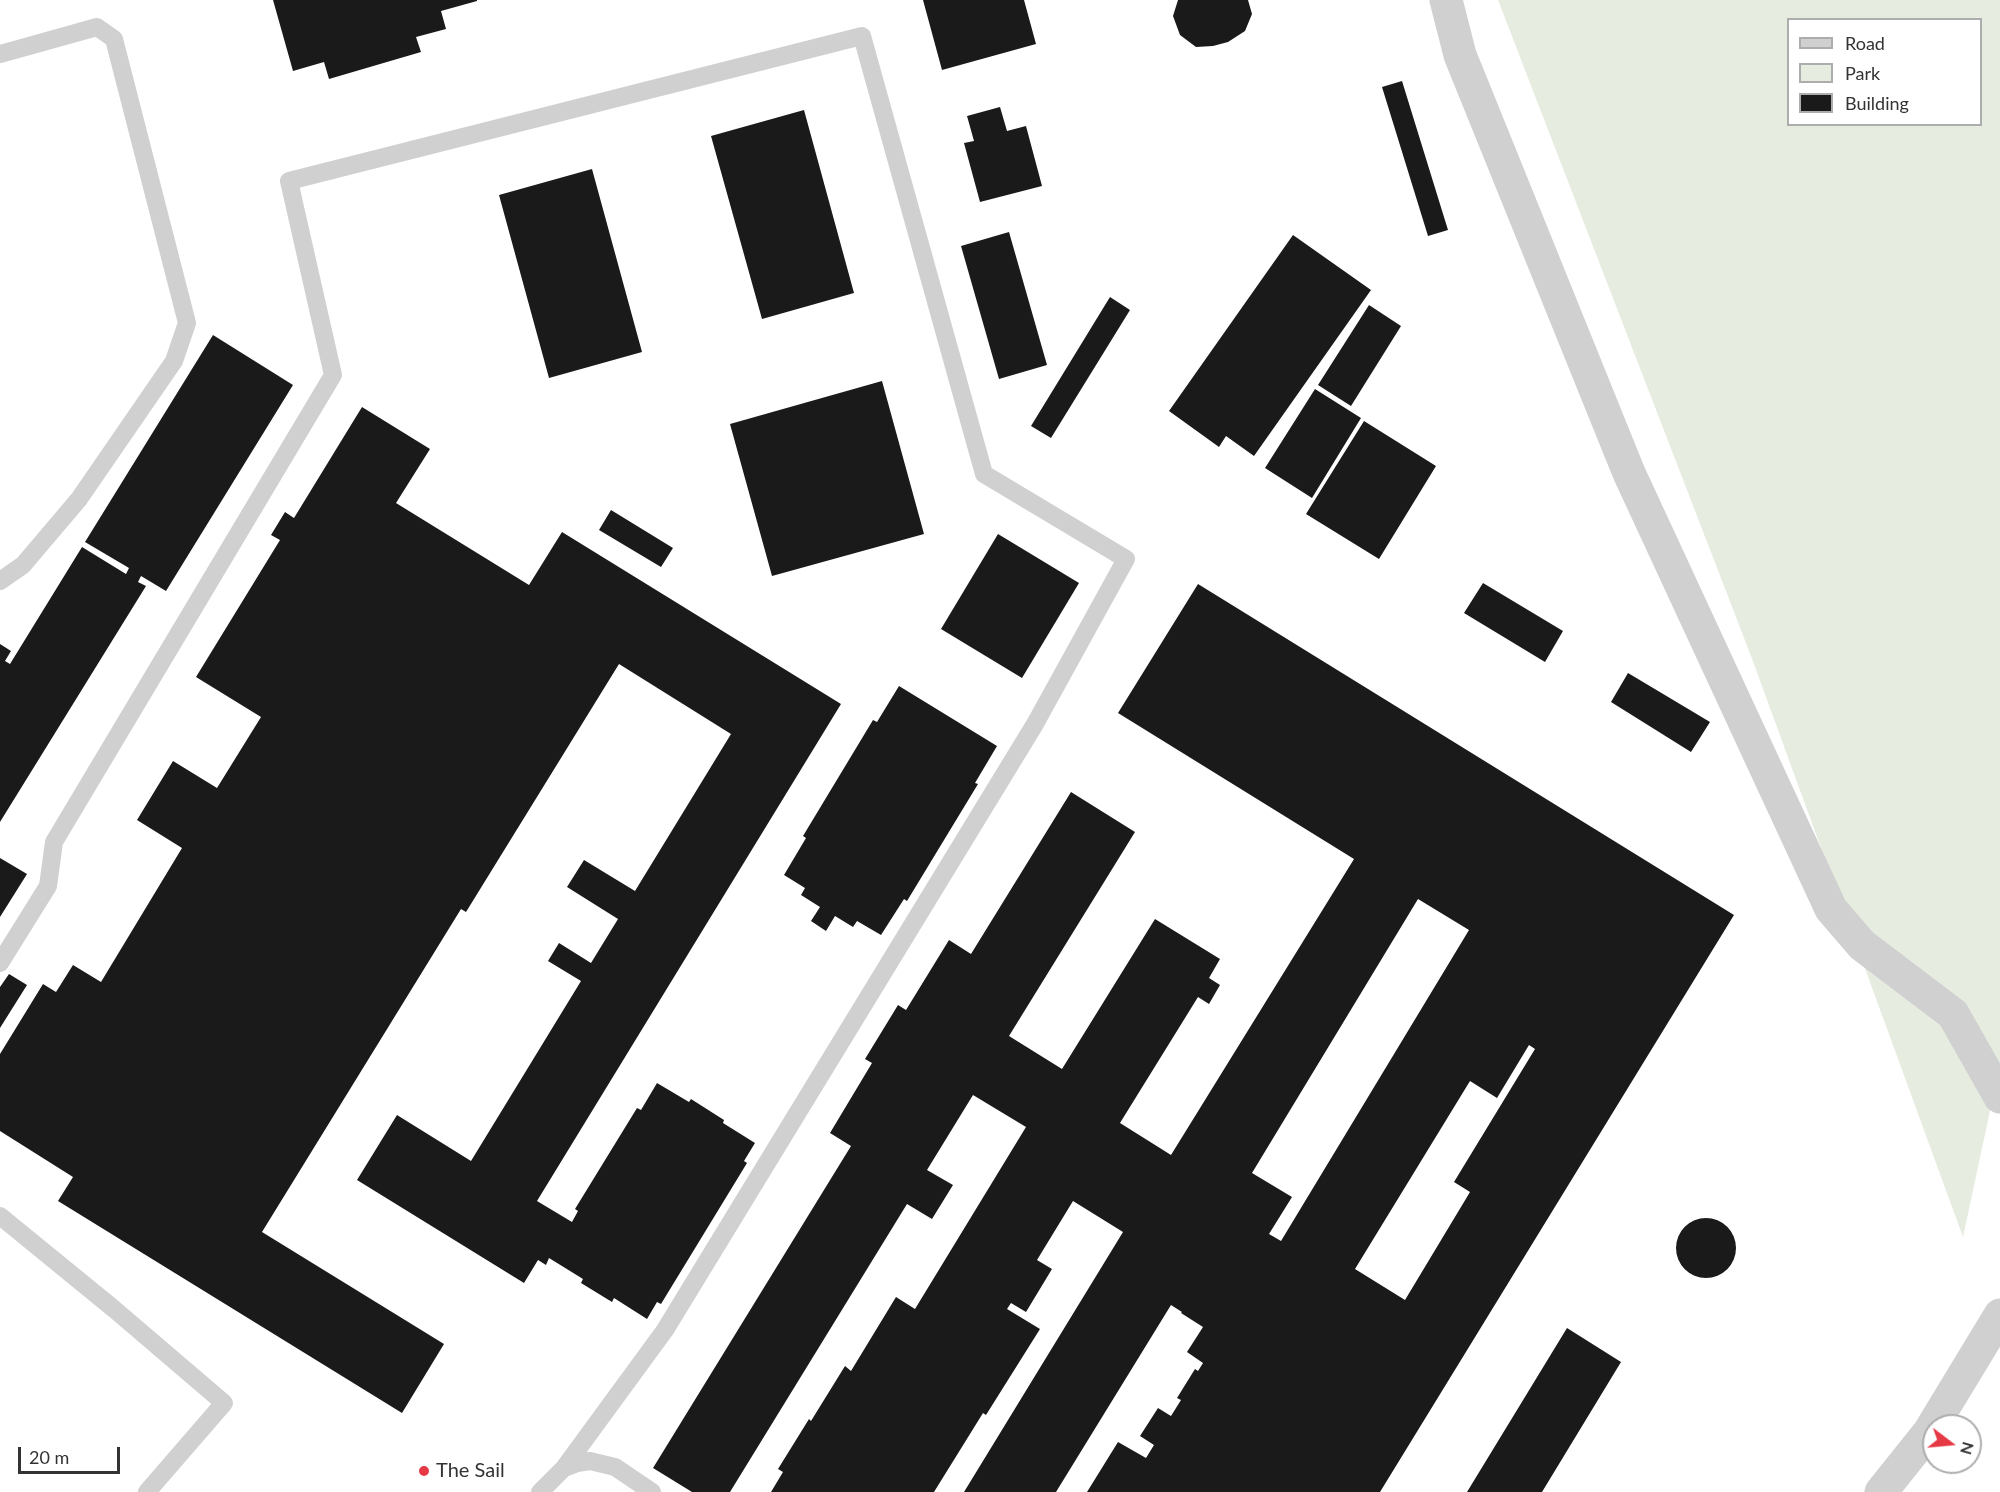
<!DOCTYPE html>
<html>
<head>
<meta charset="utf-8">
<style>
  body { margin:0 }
  #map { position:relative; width:2000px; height:1492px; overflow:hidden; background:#fff; font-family:Lato,sans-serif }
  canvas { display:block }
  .legend { position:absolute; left:1787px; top:18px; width:195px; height:108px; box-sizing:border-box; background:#fff; border:2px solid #adadad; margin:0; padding:8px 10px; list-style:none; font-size:18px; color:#333 }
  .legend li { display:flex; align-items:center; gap:12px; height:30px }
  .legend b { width:30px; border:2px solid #adadad }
  .north { position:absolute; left:1922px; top:1414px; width:60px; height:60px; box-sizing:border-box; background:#fff; border:2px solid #adadad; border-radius:50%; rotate:106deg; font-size:16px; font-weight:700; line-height:24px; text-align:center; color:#333 }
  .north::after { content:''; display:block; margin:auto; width:21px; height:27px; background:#e63946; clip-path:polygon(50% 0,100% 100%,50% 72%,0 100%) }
  .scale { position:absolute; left:18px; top:1447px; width:102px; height:27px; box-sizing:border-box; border:3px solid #333; border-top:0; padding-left:8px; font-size:18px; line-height:21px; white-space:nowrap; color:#333; -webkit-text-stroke:4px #fff; paint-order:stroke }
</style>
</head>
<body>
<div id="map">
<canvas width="2000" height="1492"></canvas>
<ul class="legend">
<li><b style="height:8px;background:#d0d0d0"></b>Road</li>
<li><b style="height:16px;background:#e6ecdf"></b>Park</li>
<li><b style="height:16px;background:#1a1a1a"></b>Building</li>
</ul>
<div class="north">N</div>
<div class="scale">20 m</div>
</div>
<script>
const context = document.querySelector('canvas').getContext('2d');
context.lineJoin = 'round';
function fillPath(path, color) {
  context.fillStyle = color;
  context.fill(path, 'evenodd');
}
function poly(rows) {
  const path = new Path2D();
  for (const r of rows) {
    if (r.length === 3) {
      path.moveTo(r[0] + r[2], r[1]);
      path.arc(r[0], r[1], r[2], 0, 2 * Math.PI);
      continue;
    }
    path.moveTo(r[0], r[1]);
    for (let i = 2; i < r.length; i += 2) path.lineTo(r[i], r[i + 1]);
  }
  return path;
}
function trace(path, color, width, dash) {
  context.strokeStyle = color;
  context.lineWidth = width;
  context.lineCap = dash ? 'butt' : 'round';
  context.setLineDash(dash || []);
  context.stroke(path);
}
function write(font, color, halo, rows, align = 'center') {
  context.font = font + ' Lato,sans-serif';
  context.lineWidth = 6;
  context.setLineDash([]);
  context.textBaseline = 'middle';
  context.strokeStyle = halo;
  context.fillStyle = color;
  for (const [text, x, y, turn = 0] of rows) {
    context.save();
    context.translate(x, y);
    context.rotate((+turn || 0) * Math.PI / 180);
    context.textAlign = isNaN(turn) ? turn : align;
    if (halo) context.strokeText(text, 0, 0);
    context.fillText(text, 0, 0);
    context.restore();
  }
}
const green = poly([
  [1498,0,2000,0,2000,1064,1963,1237,1751,656],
  [1788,20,1980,20,1980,124,1788,124]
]);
const building = poly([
  [273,0,477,0,477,1,441,11,446,29,416,37,421,52,329,79,324,62,293,71],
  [923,0,1024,0,1036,44,942,70],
  [1178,0,1248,0,1252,14,1245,31,1228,42,1213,46,1196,47,1180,35,1173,16],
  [1402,81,1448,230,1428,236,1382,87],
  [1000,107,1007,131,1026,126,1042,186,980,202,964,143,974,141,967,116],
  [804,110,854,293,762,319,711,136],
  [592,169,642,352,549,378,499,195],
  [1009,232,1047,365,999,379,961,246],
  [1293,235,1371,290,1254,456,1226,436,1219,447,1169,411],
  [1110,297,1130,310,1051,438,1031,426],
  [1369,305,1401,326,1351,406,1318,385],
  [213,335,293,385,166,591,141,576,138,582,146,586,0,822,0,644,11,651,5,661,10,664,82,547,126,574,129,568,85,542],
  [882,381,924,534,772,576,730,424],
  [1315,389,1361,418,1312,498,1265,468],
  [362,407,430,449,396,503,529,585,562,532,841,704,537,1201,572,1222,578,1211,575,1209,637,1108,641,1110,657,1083,689,1102,691,1099,724,1120,723,1123,755,1143,744,1161,747,1163,661,1304,657,1302,647,1319,614,1298,612,1302,581,1283,583,1279,549,1258,546,1265,538,1260,524,1283,357,1180,397,1115,471,1161,581,981,548,961,559,943,591,963,618,919,567,887,584,860,635,891,731,734,619,664,466,912,461,909,262,1232,444,1344,402,1413,58,1201,73,1177,0,1131,0,1054,43,984,56,992,73,965,101,982,182,848,137,820,173,761,217,788,261,717,196,677,280,540,271,535,285,512,294,518],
  [1364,421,1436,466,1379,559,1306,514],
  [611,510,673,548,661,567,599,530],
  [998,534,1079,583,1022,678,941,629],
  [1483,583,1563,631,1545,662,1464,613],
  [1198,584,1734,915,1380,1492,1087,1492,1118,1442,1146,1458,1154,1445,1140,1436,1158,1408,1171,1416,1181,1400,1177,1398,1195,1369,1198,1371,1203,1363,1187,1352,1203,1327,1181,1313,1182,1312,1171,1305,1056,1492,964,1492,1123,1232,1073,1201,1037,1260,1052,1269,1026,1312,1011,1303,1007,1309,1040,1329,986,1415,983,1413,934,1492,771,1492,783,1472,778,1469,809,1419,811,1421,845,1366,851,1371,896,1297,915,1309,1026,1127,973,1095,927,1170,953,1185,932,1219,907,1204,730,1492,692,1492,653,1468,851,1146,830,1133,872,1063,865,1059,898,1005,906,1010,949,940,971,954,1071,792,1135,832,1009,1036,1062,1069,1155,919,1220,959,1209,978,1220,985,1209,1004,1198,997,1120,1123,1171,1155,1354,859,1118,713],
  [1418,899,1469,930,1281,1241,1269,1234,1292,1197,1252,1173],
  [1529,1045,1535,1049,1454,1182,1470,1192,1405,1300,1355,1269,1470,1081,1497,1098],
  [1628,673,1710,722,1691,752,1611,702],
  [899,686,997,746,975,783,978,784,907,901,904,899,881,935,857,921,853,927,835,916,826,931,811,921,820,907,801,895,805,888,784,875,806,838,803,836,873,720,877,722],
  [0,858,27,874,0,917],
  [9,974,27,985,0,1028,0,987],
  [1706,1248,30],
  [1567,1328,1621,1362,1542,1492,1467,1492]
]);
const service = poly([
  [0,54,97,27,114,39,187,323,174,361,79,499,23,565,0,581],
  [0,963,48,886,54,842,333,375,289,181,862,36,984,474,1126,559,1035,724,665,1330,564,1468],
  [0,1216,114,1309,224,1403,147,1492],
  [540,1492,564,1468,577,1463,590,1461,615,1467,652,1492]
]);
const minor = poly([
  [1446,0,1460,55,1629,473,1831,909,1862,945,1953,1014,2000,1097],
  [1881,1492,1929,1432,2000,1315]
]);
const markers = [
  [424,1471,6,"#e63946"]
];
const poiNames = [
  ["The Sail",436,1471]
];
fillPath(green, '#e6ecdf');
fillPath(building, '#1a1a1a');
trace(service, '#d0d0d0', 18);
trace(minor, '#d0d0d0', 33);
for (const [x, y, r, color] of markers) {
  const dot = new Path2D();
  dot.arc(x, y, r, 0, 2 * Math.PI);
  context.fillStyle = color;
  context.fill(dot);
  trace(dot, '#fff', 2);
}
write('20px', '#333', '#fff', poiNames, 'left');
</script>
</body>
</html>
